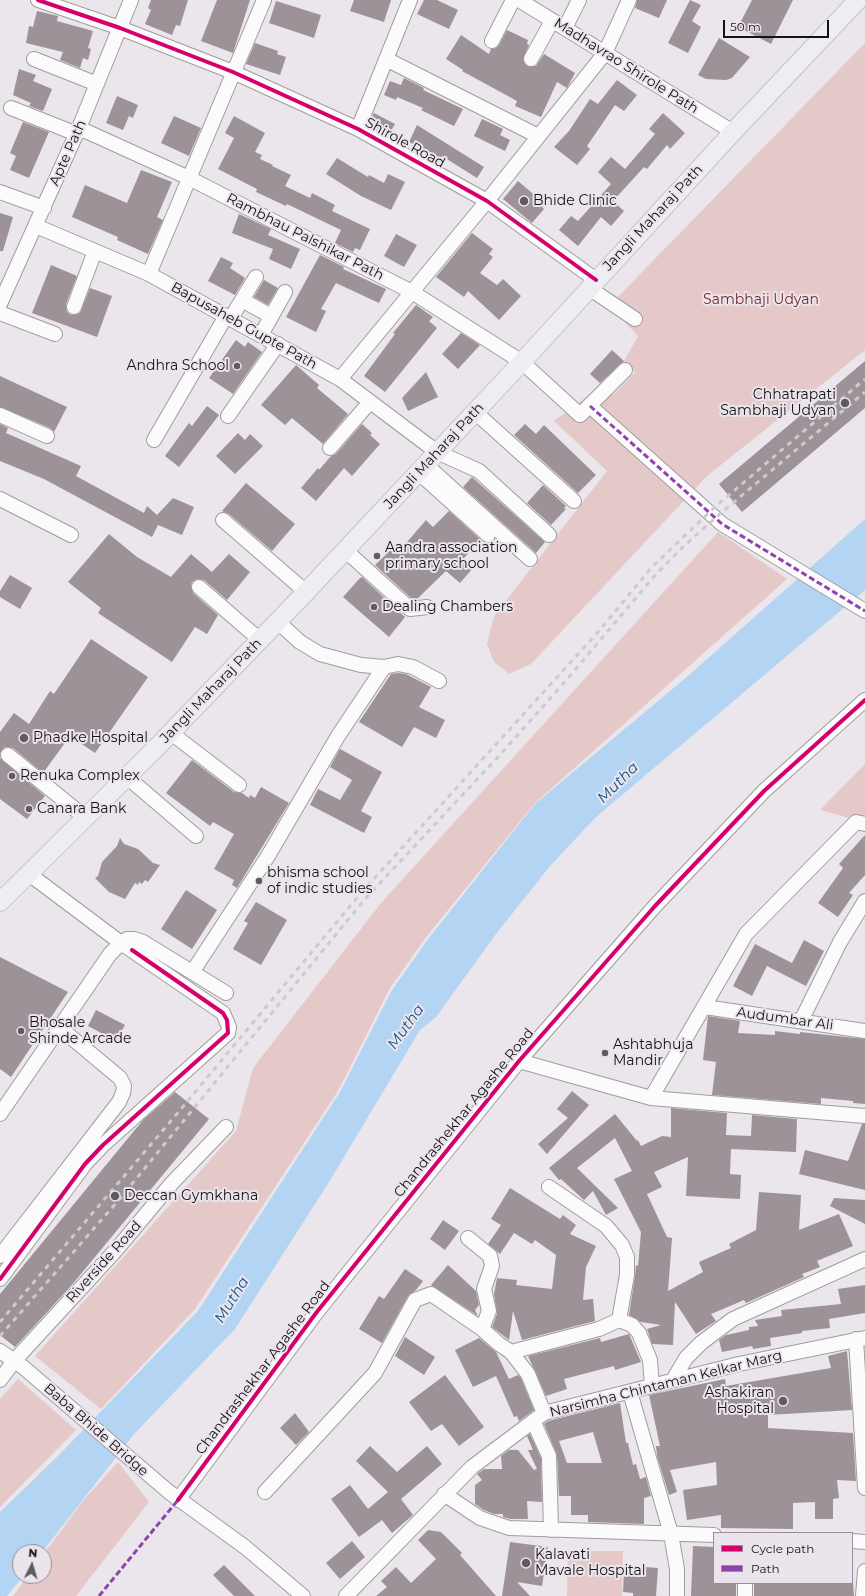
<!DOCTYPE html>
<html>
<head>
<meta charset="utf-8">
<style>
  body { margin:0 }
  #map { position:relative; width:865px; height:1596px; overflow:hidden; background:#eae6eb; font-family:Montserrat,sans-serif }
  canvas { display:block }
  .legend { position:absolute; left:713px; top:1532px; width:140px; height:52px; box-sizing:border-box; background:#ebe4ed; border:1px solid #959097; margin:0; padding:5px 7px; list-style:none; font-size:12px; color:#141215 }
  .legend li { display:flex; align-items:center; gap:8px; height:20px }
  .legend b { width:20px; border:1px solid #959097 }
  .north { position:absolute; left:12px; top:1544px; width:40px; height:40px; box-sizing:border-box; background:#ebe4ed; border:1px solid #959097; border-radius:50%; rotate:5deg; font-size:11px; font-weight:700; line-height:16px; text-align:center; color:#141215 }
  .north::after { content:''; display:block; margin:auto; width:14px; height:18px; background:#5f5c60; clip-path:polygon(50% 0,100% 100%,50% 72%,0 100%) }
  .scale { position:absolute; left:723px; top:20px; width:106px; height:18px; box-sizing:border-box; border:2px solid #141215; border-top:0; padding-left:5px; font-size:12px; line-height:14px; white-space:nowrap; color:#141215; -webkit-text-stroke:3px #ebe4ed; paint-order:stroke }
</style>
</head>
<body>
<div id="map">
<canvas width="865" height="1596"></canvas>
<ul class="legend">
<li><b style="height:5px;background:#d6006c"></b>Cycle path</li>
<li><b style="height:5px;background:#8e44ad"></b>Path</li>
</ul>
<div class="north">N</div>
<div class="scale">50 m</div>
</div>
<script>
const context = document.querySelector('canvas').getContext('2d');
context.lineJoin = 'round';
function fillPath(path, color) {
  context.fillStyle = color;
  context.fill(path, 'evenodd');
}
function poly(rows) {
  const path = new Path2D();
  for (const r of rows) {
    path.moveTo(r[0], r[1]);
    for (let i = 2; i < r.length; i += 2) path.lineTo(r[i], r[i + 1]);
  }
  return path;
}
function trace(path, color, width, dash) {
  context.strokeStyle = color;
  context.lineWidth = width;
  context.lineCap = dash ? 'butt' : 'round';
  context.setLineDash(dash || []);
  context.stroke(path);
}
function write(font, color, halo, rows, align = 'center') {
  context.font = font + ' Montserrat,sans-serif';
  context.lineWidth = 4;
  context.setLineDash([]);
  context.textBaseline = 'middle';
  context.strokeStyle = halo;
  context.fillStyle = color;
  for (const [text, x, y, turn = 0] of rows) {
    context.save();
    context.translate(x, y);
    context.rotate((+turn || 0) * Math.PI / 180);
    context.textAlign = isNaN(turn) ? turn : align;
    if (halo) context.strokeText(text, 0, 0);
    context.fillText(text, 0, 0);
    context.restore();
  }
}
const green = poly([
  [865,43,865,350,707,476,531,664,509,674,494,662,487,644,494,616,607,471,554,421,602,385,613,395,635,372,624,361,638,336,609,306],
  [718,532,787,579,535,803,427,936,390,988,338,1091,195,1309,101,1409,35,1356,236,1131,253,1068,381,903],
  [865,764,865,822,820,810],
  [18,1379,76,1430,0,1507,0,1399],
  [118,1462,149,1502,76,1596,13,1596,28,1576,44,1576,44,1554,82,1502],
  [568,1551,623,1551,622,1596,567,1596]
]);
const water = poly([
  [865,519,865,590,596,817,550,866,496,934,436,1017,420,1030,329,1182,235,1329,135,1433,42,1552,20,1552,20,1576,23,1576,7,1596,0,1596,0,1512,59,1455,198,1311,340,1092,392,990,429,938,535,804,688,676]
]);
const building = poly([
  [151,0,188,0,180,26,176,25,172,35,145,24,151,10,148,8],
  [217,0,250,0,233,53,201,41],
  [354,0,391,0,384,22,350,11],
  [424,0,437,0,458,10,449,29,417,14],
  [637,0,667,0,659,18,635,8],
  [690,0,701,5,692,21,701,27,688,53,668,43],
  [752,0,793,0,771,44,738,27],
  [276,1,321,15,314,38,269,23],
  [37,11,58,16,57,21,93,31,88,48,91,49,88,60,83,58,80,68,60,60,63,52,26,43,29,26,33,27],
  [507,30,528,40,527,44,529,45,523,59,527,66,536,66,544,54,575,73,567,88,557,82,541,117,515,106,517,101,462,71,463,70,446,59,461,35,489,54,491,49,496,48,499,45],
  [719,38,750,57,732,78,726,80,706,79,698,75],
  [255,43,278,51,277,54,286,57,280,75,246,64],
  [19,69,36,75,33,81,52,89,43,111,29,106,31,103,13,95],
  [404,78,424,88,423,90,463,109,454,126,421,110,423,108,397,97,396,100,384,95,390,81,401,85],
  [617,80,637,95,624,111,615,105,587,146,590,149,577,165,554,147,569,131,590,99,598,104],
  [117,96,138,105,133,118,129,116,123,130,106,123],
  [374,113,395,124,389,134,369,124],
  [663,113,685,133,670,149,667,145,647,169,644,167,613,201,624,211,611,226,601,217,578,246,559,230,571,216,578,221,611,184,598,172,611,157,625,169,655,134,649,129],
  [174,116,201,128,189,156,161,143],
  [234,116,265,133,255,152,262,155,260,159,273,165,272,166,291,175,285,186,310,198,312,193,335,205,332,211,370,229,360,250,355,248,353,252,335,243,341,230,287,204,286,206,256,192,257,189,218,169,234,138,225,133],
  [482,119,503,129,500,135,510,140,505,151,474,136],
  [23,122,49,132,29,178,10,170,16,156,10,153],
  [417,125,484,167,477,178,442,156,441,158,409,142],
  [337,158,368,177,369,175,384,183,388,174,405,182,391,210,361,196,326,174],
  [141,170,172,182,157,217,163,220,148,254,117,240,118,237,72,217,85,185,127,203],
  [518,181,545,204,542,207,544,209,532,223,503,199],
  [0,213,13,217,3,251,0,251],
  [239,214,271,229,268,235,300,249,291,269,269,259,273,249,232,233],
  [472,233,493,249,489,254,493,257,480,273,497,285,503,279,521,296,499,320,468,291,464,297,436,277],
  [396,234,417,245,404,267,384,256],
  [320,255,344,267,343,269,386,289,379,303,336,283,321,309,326,311,316,332,286,317],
  [221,257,233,263,230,268,245,278,235,295,208,281],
  [51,265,77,276,66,304,67,312,71,315,80,313,90,288,112,296,97,337,32,313],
  [264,280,278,288,268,305,254,297],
  [416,305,433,317,429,321,437,328,385,392,364,376,395,334,393,333],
  [461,333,480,345,458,369,442,354],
  [236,340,245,347,248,342,262,352,233,394,209,378],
  [612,350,624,361,600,383,590,374],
  [865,361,865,408,742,512,719,484],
  [296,365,319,385,317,388,348,414,323,444,292,418,285,425,261,405],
  [426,372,438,397,408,411,402,398],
  [0,376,67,407,54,432,50,428,0,407],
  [207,406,219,415,179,467,165,456,189,423,192,426],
  [0,424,8,428,6,433,81,466,76,476,144,513,147,506,157,515,173,498,194,507,182,535,158,525,152,537,44,479,0,461],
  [362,424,372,433,370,435,380,444,352,476,344,468,316,501,301,488,318,468,319,470,331,456,336,454],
  [525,424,536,434,544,425,596,475,578,493,514,435],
  [238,433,245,440,250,434,263,446,235,474,216,456],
  [472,477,545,542,536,553,463,487],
  [246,483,295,524,272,551,229,514,222,511],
  [543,485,566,506,564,508,566,509,551,525,527,503],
  [449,511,481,540,463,559,473,568,460,583,446,571,416,600,413,600,375,565,397,544,401,549,426,520,433,527],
  [109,534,137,557,171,577,191,554,212,572,229,554,250,572,227,600,204,580,197,579,192,582,191,586,193,593,218,615,207,634,195,627,172,662,98,613,101,608,68,582],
  [10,575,32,588,20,609,0,597,0,591],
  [362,577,405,617,389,637,343,597,360,578],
  [91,639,148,677,95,753,70,736,43,773,13,748,5,747,0,753,0,732,14,713,29,724,50,691,54,694],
  [398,673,406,674,431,687,419,707,445,720,436,738,414,727,402,747,359,722,391,674],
  [340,749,382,772,361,811,372,817,364,833,310,805,318,789,340,800,352,780,330,767],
  [0,758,45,796,27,819,0,799],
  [192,760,234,792,242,793,249,798,250,795,255,798,261,787,289,803,237,888,232,885,234,880,214,869,234,834,213,822,210,826,166,793],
  [865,835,865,875,849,893,853,895,838,917,818,903,843,868,839,864],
  [120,838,124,844,138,849,153,863,160,865,148,882,145,880,142,884,139,882,138,885,135,883,125,899,109,892,95,878,98,876,102,862,117,846],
  [186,890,217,910,192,949,161,929],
  [256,902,287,920,261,965,233,949,248,923,244,921],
  [804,940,824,951,806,986,767,966,752,996,733,986,755,944,792,963],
  [0,957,68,992,11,1077,0,1069],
  [96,1010,125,1025,116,1041,88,1026],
  [708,1016,740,1021,738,1033,775,1035,775,1031,800,1034,800,1032,865,1039,865,1104,853,1103,853,1101,821,1098,821,1104,712,1095,716,1062,703,1060],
  [572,1091,589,1105,547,1154,538,1144,568,1118,557,1109],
  [175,1092,209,1119,71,1286,15,1347,0,1335,0,1294,143,1120],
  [671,1108,727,1113,726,1135,751,1136,752,1115,797,1119,796,1152,731,1149,730,1174,741,1175,740,1199,686,1196,688,1157,654,1172,662,1187,647,1194,667,1237,672,1238,668,1291,703,1272,699,1262,731,1248,729,1244,756,1230,759,1192,801,1195,799,1230,839,1214,853,1246,817,1261,820,1267,802,1274,804,1277,746,1303,744,1300,711,1314,716,1321,696,1334,675,1302,673,1345,652,1344,647,1329,661,1325,641,1322,629,1315,635,1276,636,1265,638,1266,641,1232,614,1179,632,1171,615,1138,577,1168,618,1208,606,1215,593,1191,584,1200,561,1179,559,1180,549,1168,615,1114,637,1141,638,1140,641,1146,662,1136,671,1137],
  [862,1124,865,1124,865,1190,799,1174,805,1150,848,1161],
  [510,1188,560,1219,563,1215,576,1225,570,1234,596,1246,586,1267,583,1300,593,1299,595,1321,522,1340,513,1311,509,1340,492,1327,497,1314,494,1294,497,1278,517,1280,516,1285,552,1289,556,1255,535,1240,532,1244,514,1233,500,1254,488,1244,501,1225,491,1219],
  [834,1198,865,1200,865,1224,830,1206],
  [443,1220,459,1231,445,1250,430,1239],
  [448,1265,476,1291,479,1305,475,1310,478,1316,431,1285],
  [405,1269,423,1281,416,1290,408,1296,382,1343,359,1329,379,1296,384,1299],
  [865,1285,865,1313,829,1319,830,1328,802,1331,802,1333,770,1338,771,1346,753,1349,752,1346,722,1352,719,1340,726,1335,749,1330,749,1327,758,1326,755,1320,782,1316,781,1310,841,1304,838,1289],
  [629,1334,641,1362,615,1370,614,1366,564,1379,567,1389,546,1396,528,1356,600,1338,601,1342],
  [405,1337,435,1357,424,1375,395,1356],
  [479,1338,496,1352,509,1379,518,1375,521,1378,534,1410,519,1421,517,1416,514,1417,496,1376,473,1387,455,1350],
  [847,1351,852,1410,768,1415,768,1428,853,1433,856,1481,837,1480,839,1498,833,1499,833,1519,815,1519,815,1502,793,1503,793,1529,721,1528,721,1515,687,1520,683,1490,717,1485,716,1462,670,1470,677,1492,669,1495,657,1456,656,1446,660,1446,649,1395,725,1379,726,1386,831,1368,828,1356],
  [445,1375,484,1427,459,1446,442,1424,431,1431,409,1402],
  [620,1403,626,1443,628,1443,633,1465,636,1464,640,1479,646,1477,651,1496,644,1498,644,1524,588,1522,588,1515,571,1515,571,1496,559,1496,557,1455,544,1424,548,1421],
  [593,1432,602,1463,567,1463,559,1441],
  [295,1413,309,1432,296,1445,280,1428],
  [530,1434,541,1458,542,1502,527,1501,528,1519,510,1519,503,1517,503,1514,494,1514,484,1510,475,1504,475,1485,482,1480,477,1474,484,1469,502,1469,501,1456,509,1450,518,1450,534,1470,537,1469,528,1450,533,1450,527,1436],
  [370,1446,397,1472,427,1446,442,1464,401,1499,413,1515,392,1533,382,1520,359,1537,331,1499,350,1485,368,1509,388,1492,356,1461],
  [428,1530,441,1532,462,1553,460,1555,496,1596,376,1596,387,1587,381,1581,396,1567,411,1583,436,1559,418,1540],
  [352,1541,365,1557,340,1579,326,1563],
  [510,1542,548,1547,542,1586,517,1582,530,1596,502,1596],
  [693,1546,714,1547,714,1583,736,1583,736,1596,691,1596],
  [224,1565,255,1596,234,1596,213,1575],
  [634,1566,658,1568,656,1596,633,1596,633,1593,623,1592,624,1570,634,1571],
  [754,1583,853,1583,854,1596,754,1596]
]);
const minor = poly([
  [38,0,120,28,233,72,358,129,487,201,596,280],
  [519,0,733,132],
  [565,28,579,0],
  [492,41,513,0],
  [34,59,97,84],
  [386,59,538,136],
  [531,59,552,21],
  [11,108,77,134],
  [79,128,189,178,412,292,522,362,580,415,625,370],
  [358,129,410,0],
  [0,192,44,208],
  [36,226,149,274,340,379,437,452,479,471,549,535],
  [149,274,264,0],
  [589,288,635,319],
  [242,300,271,316],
  [0,304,79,128,131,0],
  [74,307,95,251],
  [0,313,55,334],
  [231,318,256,277],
  [261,335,285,292],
  [340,379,487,201,605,53,629,0],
  [590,406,722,524,865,611],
  [475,412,574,501],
  [0,415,47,436],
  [228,416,278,344],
  [154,440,226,316],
  [330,448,370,402],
  [425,464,530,559],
  [418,472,488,535],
  [0,499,71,535],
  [223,520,306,592],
  [345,550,410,609,427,607],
  [199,587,260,640],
  [278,622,300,642,320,654,361,665,384,667,398,664,413,667,439,681],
  [171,733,239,785],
  [8,755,86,818],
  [127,777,196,836],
  [193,971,268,856,338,736,384,667],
  [705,1007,865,1031],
  [801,1021,840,942,865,901],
  [519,1061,651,1098,865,1116],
  [651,1098,746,934,856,822,865,824],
  [0,1114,110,954,121,943,127,939,134,939,143,942,226,993],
  [468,1238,490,1256,492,1266,484,1289,489,1311,482,1329],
  [0,1256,119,1102,123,1093,124,1086,120,1078,60,1028],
  [0,1279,85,1164,103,1145,228,1033,229,1027,223,1013,121,943,29,874],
  [619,1320,632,1325,639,1333,650,1360,652,1386],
  [856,1339,865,1488],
  [0,1351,23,1367,169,1492,245,1547,303,1596],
  [511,1352,599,1329,619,1320,627,1275,627,1257,622,1245,606,1226,549,1187],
  [0,1380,14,1361,116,1250,172,1183,226,1127],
  [673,1380,686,1358,701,1343,733,1319,865,1259],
  [630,1392,671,1534,677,1569,677,1596],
  [533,1421,549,1456,551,1530],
  [265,1492,375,1373,415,1300,431,1294,482,1329,499,1344,511,1352,528,1374,544,1413],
  [444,1494,480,1518,509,1528,714,1535],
  [178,1500,316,1313,519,1061,655,906,764,791,865,700],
  [852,1541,865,1542],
  [346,1596,472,1467,544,1413,739,1364,865,1338],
  [745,1596,745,1583],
  [863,1596,865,1571]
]);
const major = poly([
  [0,902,156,748,306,592,522,362,733,132,858,0]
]);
const rail = poly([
  [0,1322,176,1115,361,893,599,631,651,568,716,506,865,379],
  [0,1336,118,1201,365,899,499,756,569,677,657,573,686,544,721,513,865,392]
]);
const quiet = poly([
  [590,406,722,524,865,611],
  [99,1596,178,1500]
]);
const cycleway = poly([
  [38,0,120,28,233,72,358,129,487,201,596,280],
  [0,1279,85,1164,103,1145,228,1033,227,1020,223,1013,132,950],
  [178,1500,316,1313,519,1061,655,906,764,791,865,700]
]);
const markers = [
  [524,201,5,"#5f5c60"],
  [237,366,4,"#5f5c60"],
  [845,403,5,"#5f5c60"],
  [377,556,4,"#5f5c60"],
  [374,607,4,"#5f5c60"],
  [24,738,5,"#5f5c60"],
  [12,776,4,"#5f5c60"],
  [29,809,4,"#5f5c60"],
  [259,881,4,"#5f5c60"],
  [21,1031,4,"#5f5c60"],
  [605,1053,4,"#5f5c60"],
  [115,1196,5,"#5f5c60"],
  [783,1401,5,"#5f5c60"],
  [526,1563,5,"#5f5c60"]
];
const streetNames = [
  ["Madhavrao Shirole Path",626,66,32],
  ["Shirole Road",405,143,29],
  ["Apte Path",68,153,-66],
  ["Jangli Maharaj Path",653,218,-47],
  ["Rambhau Palshikar Path",305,237,27],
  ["Bapusaheb Gupte Path",244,326,29],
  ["Jangli Maharaj Path",434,456,-47],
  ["Jangli Maharaj Path",211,691,-46],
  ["Audumbar Ali",785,1019,8],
  ["Chandrashekhar Agashe Road",464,1113,-51],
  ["Riverside Road",104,1262,-48],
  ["Chandrashekhar Agashe Road",263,1368,-53],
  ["Narsimha Chintaman Kelkar Marg",666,1384,-14],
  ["Baba Bhide Bridge",96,1430,41]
];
const poiNames = [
  ["Bhide Clinic",533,201],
  ["Andhra School",229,366,"right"],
  ["Chhatrapati",836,395,"right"],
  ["Sambhaji Udyan",836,411,"right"],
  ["Aandra association",385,548],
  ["primary school",385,564],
  ["Dealing Chambers",382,607],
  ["Phadke Hospital",33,738],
  ["Renuka Complex",20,776],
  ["Canara Bank",37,809],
  ["bhisma school",267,873],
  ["of indic studies",267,889],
  ["Bhosale",29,1023],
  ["Shinde Arcade",29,1039],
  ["Ashtabhuja",613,1045],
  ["Mandir",613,1061],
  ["Deccan Gymkhana",124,1196],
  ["Ashakiran",774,1393,"right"],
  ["Hospital",774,1409,"right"],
  ["Kalavati",535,1555],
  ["Mavale Hospital",535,1571]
];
const parkNames = [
  ["Sambhaji Udyan",761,300]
];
const waterNames = [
  ["Mutha",618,783,-45],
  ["Mutha",406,1027,-54],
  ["Mutha",232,1300,-58]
];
fillPath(green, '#e5c9c8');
fillPath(water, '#b4d4f3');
fillPath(building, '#9d9298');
trace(minor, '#9f9ca0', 16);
trace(major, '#c4c2c4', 20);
trace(minor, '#fcfbfc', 14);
trace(major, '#ededf4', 18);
trace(rail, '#cbcbcc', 3, [5, 5]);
trace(quiet, '#8e44ad', 3, [6, 3]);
trace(cycleway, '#d6006c', 4);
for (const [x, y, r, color] of markers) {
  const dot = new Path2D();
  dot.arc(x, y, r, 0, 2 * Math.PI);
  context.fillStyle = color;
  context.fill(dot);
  trace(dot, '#ebe4ed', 1.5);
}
write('14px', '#141215', '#ebe4ed', streetNames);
write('14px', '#141215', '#ebe4ed', poiNames, 'left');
write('14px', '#752926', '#ebe4ed', parkNames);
write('italic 15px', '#0d568a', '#ebe4ed', waterNames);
</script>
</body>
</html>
